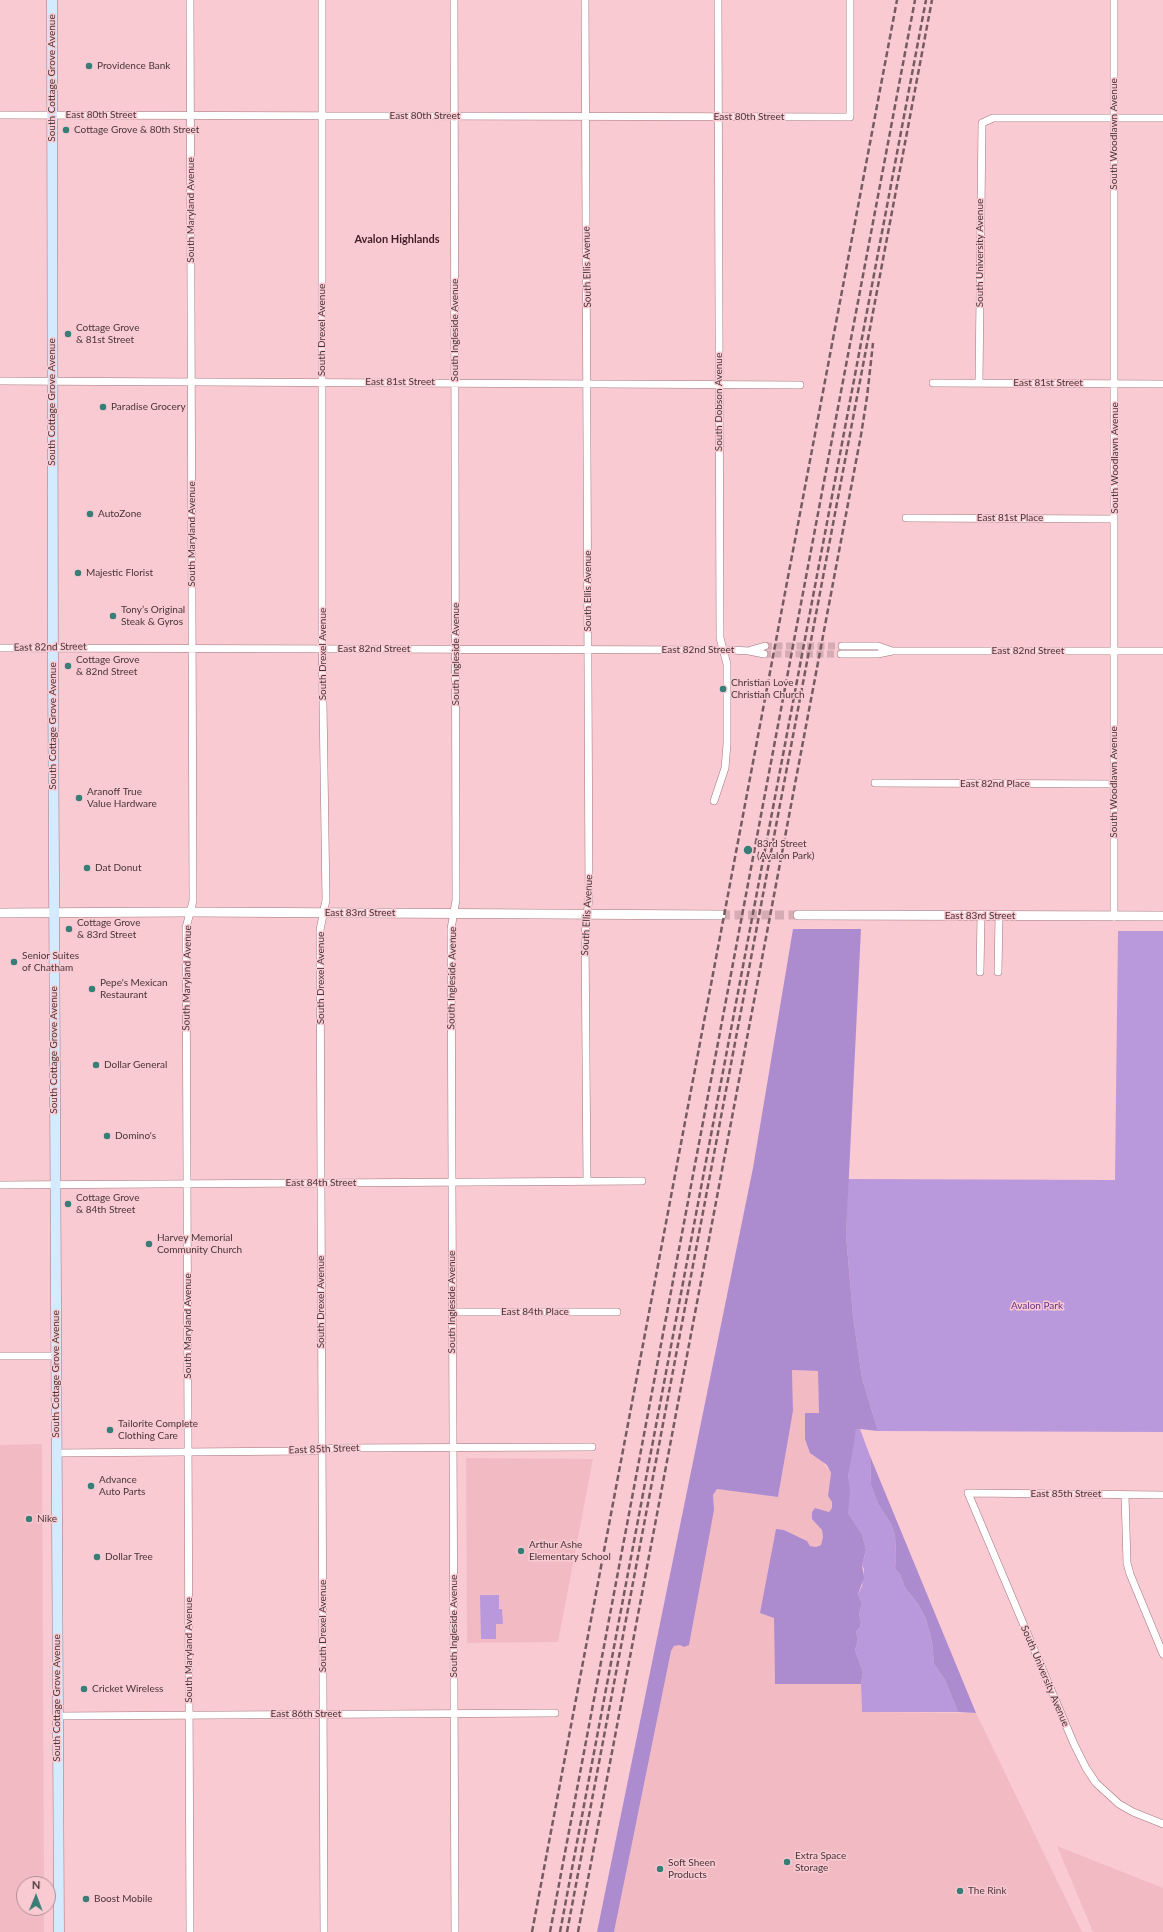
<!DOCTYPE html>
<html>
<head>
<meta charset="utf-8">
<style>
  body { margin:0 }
  #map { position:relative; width:1163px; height:1932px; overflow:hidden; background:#f9cad2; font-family:Lato,sans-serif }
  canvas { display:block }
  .north { position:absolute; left:16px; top:1876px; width:40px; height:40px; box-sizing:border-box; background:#f9cad2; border:1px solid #b28e94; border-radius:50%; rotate:1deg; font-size:11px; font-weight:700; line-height:16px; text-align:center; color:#483538 }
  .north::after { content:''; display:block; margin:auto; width:14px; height:18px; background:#377e77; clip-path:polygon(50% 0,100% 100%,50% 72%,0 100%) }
</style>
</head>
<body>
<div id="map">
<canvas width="1163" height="1932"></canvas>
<div class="north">N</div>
</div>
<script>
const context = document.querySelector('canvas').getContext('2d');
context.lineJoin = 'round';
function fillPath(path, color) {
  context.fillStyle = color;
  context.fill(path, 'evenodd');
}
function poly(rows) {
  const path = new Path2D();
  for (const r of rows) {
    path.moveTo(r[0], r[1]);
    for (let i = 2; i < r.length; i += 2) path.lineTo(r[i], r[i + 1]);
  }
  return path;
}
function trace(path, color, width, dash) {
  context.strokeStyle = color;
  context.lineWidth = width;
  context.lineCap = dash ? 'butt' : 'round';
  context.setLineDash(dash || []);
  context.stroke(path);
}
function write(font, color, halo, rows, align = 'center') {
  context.font = font + ' Lato,sans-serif';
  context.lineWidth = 3;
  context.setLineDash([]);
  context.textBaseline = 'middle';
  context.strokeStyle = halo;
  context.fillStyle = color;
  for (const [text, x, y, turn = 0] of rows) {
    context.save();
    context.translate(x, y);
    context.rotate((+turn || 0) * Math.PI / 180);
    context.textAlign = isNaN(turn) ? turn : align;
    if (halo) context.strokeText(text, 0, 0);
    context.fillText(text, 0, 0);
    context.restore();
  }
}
const built = poly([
  [792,1370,818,1371,821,1460,831,1473,828,1496,832,1502,832,1508,829,1512,815,1508,818,1525,822,1530,823,1537,821,1545,816,1547,810,1546,807,1541,784,1530,774,1618,775,1684,861,1684,862,1712,976,1713,1082,1932,614,1932,671,1651,674,1646,680,1645,714,1510,713,1495,717,1489,778,1497,793,1411],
  [42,1444,44,1884,24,1884,24,1908,44,1908,44,1932,0,1932,0,1445],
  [466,1458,593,1459,558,1642,467,1643],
  [1057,1846,1163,1888,1163,1932,1093,1932]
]);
const green = poly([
  [1118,931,1163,931,1163,1432,878,1431,862,1378,853,1316,846,1235,848,1179,1115,1180],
  [860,1429,870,1456,871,1485,878,1504,891,1524,895,1536,896,1556,895,1569,900,1574,905,1588,918,1604,926,1619,932,1642,934,1664,945,1680,958,1712,862,1712,861,1684,863,1672,855,1650,858,1640,856,1632,860,1627,861,1622,859,1614,862,1603,858,1594,862,1586,864,1569,862,1565,866,1550,862,1534,848,1513,848,1478,853,1439,856,1430],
  [480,1595,499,1595,499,1609,502,1609,503,1624,496,1624,496,1639,481,1639]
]);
const forest = poly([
  [793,929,861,929,846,1235,853,1316,862,1378,878,1431,860,1429,856,1430,848,1478,850,1491,848,1513,862,1534,866,1550,862,1565,864,1578,858,1594,862,1603,859,1614,861,1622,860,1627,856,1632,858,1640,855,1650,863,1672,861,1684,775,1684,774,1618,760,1613,776,1529,784,1530,807,1541,810,1546,816,1547,821,1545,823,1537,822,1530,812,1519,812,1512,815,1508,829,1512,832,1508,832,1502,828,1496,831,1473,827,1465,810,1453,805,1439,805,1413,819,1413,818,1371,792,1370,793,1411,778,1497,717,1489,713,1495,714,1510,689,1645,684,1647,680,1645,674,1646,671,1651,614,1932,597,1932,753,1168],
  [870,1456,976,1713,958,1712,945,1680,934,1664,932,1642,926,1619,918,1604,905,1588,900,1574,895,1569,896,1556,895,1536,891,1524,878,1504,871,1485]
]);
const minorTunnel = poly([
  [765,646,842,646],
  [764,654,841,654]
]);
const tertiaryTunnel = poly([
  [721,915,798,915]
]);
const minor = poly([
  [190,0,193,901,186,928,190,1932],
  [322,0,322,636,326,900,320,930,324,1932],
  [454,0,456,900,451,929,455,1932],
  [585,0,589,897,585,935,587,1181],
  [1114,0,1114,917],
  [0,115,850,117,850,0],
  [0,381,800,385],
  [933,383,1163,384],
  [979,383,982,123,993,118,1163,118],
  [906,518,1114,519],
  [842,646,878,646,892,651],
  [0,648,731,650,749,651,764,654],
  [751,650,765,646],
  [841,654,878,654,892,651,1163,651],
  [875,783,1114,784],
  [714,801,725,768,727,744,727,664,720,638,718,0],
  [980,972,981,917],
  [998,972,999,917],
  [0,1185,642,1181],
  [453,1312,617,1312],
  [0,1356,56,1356],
  [56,1453,309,1451,335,1448,592,1447],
  [1125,1495,1127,1563,1130,1574,1163,1654],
  [1163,1495,968,1493,1074,1744,1086,1768,1096,1783,1119,1804,1133,1812,1163,1824],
  [57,1716,555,1713]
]);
const tertiary = poly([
  [0,913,190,912,721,915],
  [798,915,1163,916]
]);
const secondary = poly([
  [52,0,53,666,59,1932]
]);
const rail = poly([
  [532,1932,897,0],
  [550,1932,915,0],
  [560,1932,926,0],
  [567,1932,932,0],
  [578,1932,861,435,867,397,873,343]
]);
const markers = [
  [89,66,4,"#377e77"],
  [66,130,4,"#377e77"],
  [68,334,4,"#377e77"],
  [103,407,4,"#377e77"],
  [90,514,4,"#377e77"],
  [78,573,4,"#377e77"],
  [113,616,4,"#377e77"],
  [68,666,4,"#377e77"],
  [723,689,4,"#377e77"],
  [79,798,4,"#377e77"],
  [748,850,5,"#377e77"],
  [87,868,4,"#377e77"],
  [69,929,4,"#377e77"],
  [14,962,4,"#377e77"],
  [92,989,4,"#377e77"],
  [96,1065,4,"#377e77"],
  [107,1136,4,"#377e77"],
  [68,1204,4,"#377e77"],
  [149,1244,4,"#377e77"],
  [110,1430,4,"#377e77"],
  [91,1486,4,"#377e77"],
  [29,1519,4,"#377e77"],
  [521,1551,4,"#377e77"],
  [97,1557,4,"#377e77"],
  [84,1689,4,"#377e77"],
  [787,1862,4,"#377e77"],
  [660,1869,4,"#377e77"],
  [960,1891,4,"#377e77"],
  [86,1899,4,"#377e77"]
];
const poiNames = [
  ["Providence Bank",97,66],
  ["Cottage Grove & 80th Street",74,130],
  ["Cottage Grove",76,328],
  ["& 81st Street",76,340],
  ["Paradise Grocery",111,407],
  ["AutoZone",98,514],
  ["Majestic Florist",86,573],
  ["Tony’s Original",121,610],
  ["Steak & Gyros",121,622],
  ["Cottage Grove",76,660],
  ["& 82nd Street",76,672],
  ["Christian Love",731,683],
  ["Christian Church",731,695],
  ["Aranoff True",87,792],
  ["Value Hardware",87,804],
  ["83rd Street",757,844],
  ["(Avalon Park)",757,856],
  ["Dat Donut",95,868],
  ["Cottage Grove",77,923],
  ["& 83rd Street",77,935],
  ["Senior Suites",22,956],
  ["of Chatham",22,968],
  ["Pepe's Mexican",100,983],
  ["Restaurant",100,995],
  ["Dollar General",104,1065],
  ["Domino's",115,1136],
  ["Cottage Grove",76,1198],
  ["& 84th Street",76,1210],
  ["Harvey Memorial",157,1238],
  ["Community Church",157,1250],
  ["Tailorite Complete",118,1424],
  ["Clothing Care",118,1436],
  ["Advance",99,1480],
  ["Auto Parts",99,1492],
  ["Nike",37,1519],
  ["Arthur Ashe",529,1545],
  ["Elementary School",529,1557],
  ["Dollar Tree",105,1557],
  ["Cricket Wireless",92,1689],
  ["Extra Space",795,1856],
  ["Storage",795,1868],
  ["Soft Sheen",668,1863],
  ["Products",668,1875],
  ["The Rink",968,1891],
  ["Boost Mobile",94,1899]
];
const streetNames = [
  ["South Cottage Grove Avenue",52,78,-90],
  ["East 80th Street",101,115],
  ["East 80th Street",425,116],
  ["East 80th Street",749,117],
  ["South Woodlawn Avenue",1114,134,-90],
  ["South Maryland Avenue",191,210,-90],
  ["South University Avenue",980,253,-90],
  ["South Ellis Avenue",587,267,-91],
  ["South Drexel Avenue",322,330,-90],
  ["South Ingleside Avenue",455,330,-90],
  ["East 81st Street",400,382],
  ["East 81st Street",1048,383],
  ["South Cottage Grove Avenue",52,402,-90],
  ["South Dobson Avenue",719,402,-90],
  ["South Woodlawn Avenue",1115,458,-90],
  ["East 81st Place",1010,518],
  ["South Maryland Avenue",192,534,-90],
  ["South Ellis Avenue",588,591,-90],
  ["East 82nd Street",50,647,-1],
  ["East 82nd Street",374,649],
  ["East 82nd Street",698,650],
  ["East 82nd Street",1028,651],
  ["South Drexel Avenue",323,654,-90],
  ["South Ingleside Avenue",456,654,-90],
  ["South Cottage Grove Avenue",53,726,-90],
  ["South Woodlawn Avenue",1114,782,-90],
  ["East 82nd Place",995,784],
  ["East 83rd Street",360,913],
  ["South Ellis Avenue",587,915,-87],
  ["East 83rd Street",980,916],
  ["South Maryland Avenue",187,978,-89],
  ["South Drexel Avenue",321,978,-90],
  ["South Ingleside Avenue",452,978,-89],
  ["South Cottage Grove Avenue",54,1050,-90],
  ["East 84th Street",321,1183],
  ["South Drexel Avenue",321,1302,-90],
  ["South Ingleside Avenue",452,1302,-90],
  ["East 84th Place",535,1312],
  ["South Maryland Avenue",188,1326,-90],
  ["South Cottage Grove Avenue",56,1374,-90],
  ["East 85th Street",324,1449,-2],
  ["East 85th Street",1066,1494],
  ["South Drexel Avenue",323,1626,-90],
  ["South Ingleside Avenue",454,1626,-90],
  ["South Maryland Avenue",189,1650,-90],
  ["South University Avenue",1045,1676,67],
  ["South Cottage Grove Avenue",57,1698,-90],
  ["East 86th Street",306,1714]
];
const parkNames = [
  ["Avalon Park",1037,1306]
];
const neighbourhoodNames = [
  ["Avalon Highlands",397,239]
];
fillPath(built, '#f2bbc4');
fillPath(green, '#ba98dc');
fillPath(forest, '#ad8bcf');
trace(minorTunnel, '#d6acb3', 7, [7, 3.5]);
trace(tertiaryTunnel, '#d6acb3', 9, [9, 4.5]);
trace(minor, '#a0757d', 8);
trace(tertiary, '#a0757d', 10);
trace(secondary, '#a0757d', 11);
trace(minor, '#fff', 7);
trace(tertiary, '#fff', 9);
trace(secondary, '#d4eafe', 10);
trace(rail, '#765c60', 2.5, [6, 3]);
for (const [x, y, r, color] of markers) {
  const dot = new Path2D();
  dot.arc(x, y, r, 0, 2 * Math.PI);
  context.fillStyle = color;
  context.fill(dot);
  trace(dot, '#f9cad2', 1.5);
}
write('10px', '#483538', '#f9cad2', poiNames, 'left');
write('10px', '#483538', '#f9cad2', streetNames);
write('10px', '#5f3384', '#f9cad2', parkNames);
write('bold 11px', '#411e26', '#f9cad2', neighbourhoodNames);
</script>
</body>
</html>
